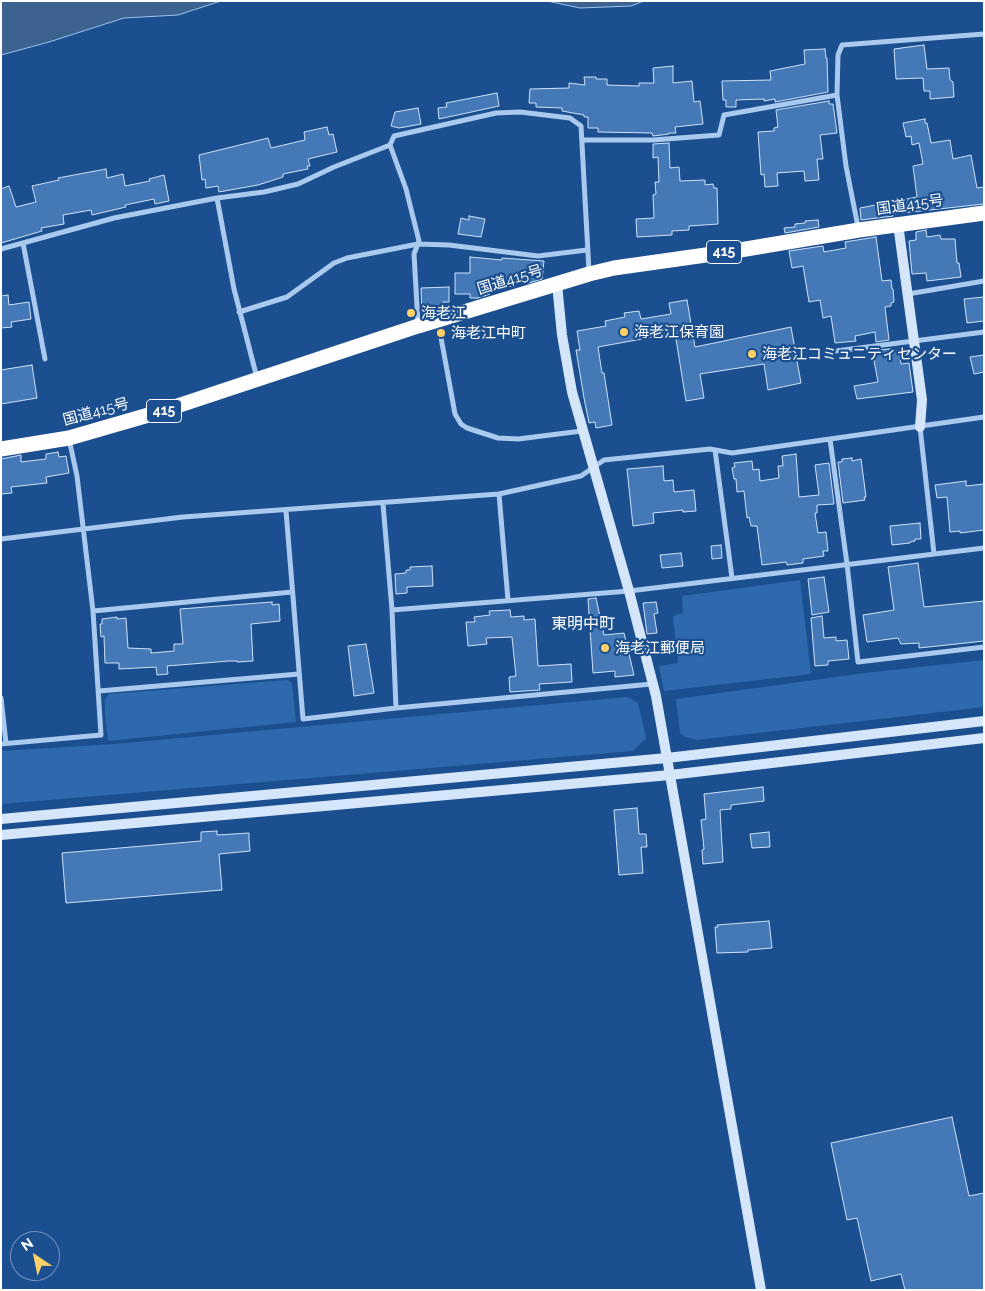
<!DOCTYPE html>
<html>
<head>
<meta charset="utf-8">
<style>
  body { margin:0 }
  #map { position:relative; width:985px; height:1291px; overflow:hidden; background:#1b4f8f; font-family:Raleway,sans-serif }
  canvas { display:block }
  .frame { position:absolute; inset:0; border:2px solid #fff; pointer-events:none }
  .north { position:absolute; left:10px; top:1231px; width:50px; height:50px; box-sizing:border-box; background:#1b4f8f; border:1px solid #7695bc; border-radius:50%; rotate:326deg; font-size:14px; font-weight:700; line-height:20px; text-align:center; color:#fff }
  .north::after { content:''; display:block; margin:auto; width:18px; height:22px; background:#ffd166; clip-path:polygon(50% 0,100% 100%,50% 72%,0 100%) }
</style>
</head>
<body>
<div id="map">
<canvas width="985" height="1291"></canvas>
<div class="frame"></div>
<div class="north">N</div>
</div>
<script>
const context = document.querySelector('canvas').getContext('2d');
context.lineJoin = 'round';
function fillPath(path, color) {
  context.fillStyle = color;
  context.fill(path, 'evenodd');
}
function poly(rows) {
  const path = new Path2D();
  for (const r of rows) {
    path.moveTo(r[0], r[1]);
    for (let i = 2; i < r.length; i += 2) path.lineTo(r[i], r[i + 1]);
  }
  return path;
}
function trace(path, color, width, dash) {
  context.strokeStyle = color;
  context.lineWidth = width;
  context.lineCap = dash ? 'butt' : 'round';
  context.setLineDash(dash || []);
  context.stroke(path);
}
function write(font, color, halo, rows, align = 'center') {
  context.font = font + ' Raleway,"Noto Sans JP",sans-serif';
  context.lineWidth = 4.5;
  context.setLineDash([]);
  context.textBaseline = 'middle';
  context.strokeStyle = halo;
  context.fillStyle = color;
  for (const [text, x, y, turn = 0] of rows) {
    context.save();
    context.translate(x, y);
    context.rotate((+turn || 0) * Math.PI / 180);
    context.textAlign = isNaN(turn) ? turn : align;
    if (halo) context.strokeText(text, 0, 0);
    context.fillText(text, 0, 0);
    context.restore();
  }
}
const green = poly([
  [800,580,811,674,664,691,659,666,678,663,673,616,683,613,682,596],
  [984,660,984,707,697,740,685,737,680,733,676,699,865,673],
  [287,680,292,683,296,722,108,741,105,715,105,700,109,694],
  [627,697,638,703,646,738,633,751,1,804,1,751,114,744]
]);
const water = poly([
  [1,1,221,1,178,15,124,18,49,42,1,55,1,1],
  [547,1,644,1,631,6,580,8,547,1]
]);
const building = poly([
  [924,45,927,69,949,68,950,80,953,82,954,97,930,99,930,91,924,91,923,78,896,79,894,49,924,45],
  [825,49,826,58,827,58,828,92,775,102,775,99,764,101,764,99,736,100,736,107,726,107,726,100,723,100,722,81,771,80,770,71,805,64,804,50,825,49],
  [673,66,673,83,692,81,694,102,700,101,703,124,675,127,676,133,669,133,669,134,653,136,652,133,598,132,598,128,588,128,588,117,584,117,584,115,562,111,562,108,536,107,536,103,529,103,530,89,569,88,569,83,585,85,584,77,596,77,596,79,607,79,607,85,639,86,639,83,654,83,653,68,673,66],
  [497,93,499,106,439,119,438,108,447,107,446,103,497,93],
  [829,101,829,104,833,104,837,133,820,135,823,159,817,159,819,180,805,181,804,171,777,173,778,186,765,187,764,174,761,175,758,132,774,131,774,128,778,127,776,110,829,101],
  [418,108,421,124,399,128,391,126,395,112,418,108],
  [925,119,925,123,927,123,931,143,950,140,953,159,971,155,977,188,984,187,984,204,893,214,893,216,861,220,860,208,917,197,913,166,923,164,919,143,912,145,911,136,906,137,903,123,925,119],
  [327,127,329,135,333,134,337,152,308,159,310,166,307,166,308,169,283,174,283,177,258,185,219,192,218,186,206,188,205,179,202,180,199,155,268,138,271,148,305,140,304,132,327,127],
  [669,143,670,168,679,167,680,181,705,180,705,185,713,184,714,188,717,188,718,224,689,226,689,230,672,231,672,235,637,237,636,219,654,218,653,195,656,194,655,182,659,182,658,157,653,158,653,144,669,143],
  [106,169,107,178,123,174,125,186,150,181,149,179,164,175,169,201,155,204,154,199,125,205,126,207,92,215,91,210,63,215,64,224,41,228,42,231,1,243,1,189,9,186,16,207,36,202,32,186,59,180,58,178,106,169],
  [469,216,485,219,481,237,458,234,461,218,469,220,469,216],
  [818,220,819,227,785,233,784,228,795,227,795,224,805,223,805,221,818,220],
  [926,230,927,237,940,235,941,239,955,239,957,263,959,263,961,277,927,281,926,273,912,274,909,241,916,240,916,232,926,230],
  [876,237,882,281,891,280,892,289,893,289,894,302,891,303,891,306,885,307,889,340,876,342,875,332,855,336,856,341,835,343,831,316,823,318,820,300,809,302,803,266,792,268,789,251,823,246,824,252,846,248,845,242,876,237],
  [470,257,502,260,502,258,544,261,542,279,529,283,516,280,515,287,494,284,493,291,490,291,490,294,478,298,470,298,470,294,455,294,455,273,470,273,470,257],
  [449,287,449,302,443,302,444,307,439,307,439,310,422,312,421,288,449,287],
  [8,295,9,305,29,302,31,319,11,322,12,327,1,328,1,296,8,295],
  [984,297,984,321,967,323,964,299,984,297],
  [687,300,695,347,791,327,801,383,768,390,764,364,700,374,704,398,686,401,675,333,598,347,602,373,604,373,612,425,596,428,595,422,589,423,584,398,576,350,580,350,577,331,606,326,605,321,625,317,624,313,639,311,641,319,671,314,669,303,687,300],
  [890,349,890,350,899,351,901,364,909,363,913,392,857,399,854,386,878,382,873,355,877,354,876,350,890,349],
  [984,355,984,372,974,374,970,357,984,355],
  [32,365,37,398,1,404,1,370,32,365],
  [58,452,59,457,66,456,69,473,46,477,47,483,11,487,12,493,1,494,1,459,21,455,21,462,46,459,46,454,58,452],
  [796,454,799,497,819,495,815,465,829,463,834,504,817,505,817,513,815,513,818,533,826,532,828,551,823,551,824,556,803,559,803,563,787,565,786,562,762,565,757,526,751,526,749,517,747,518,744,491,737,492,736,479,734,479,732,468,735,467,734,463,752,461,753,470,759,469,760,481,779,478,778,466,783,466,782,456,796,454],
  [852,458,852,461,861,459,866,497,864,497,865,500,843,503,838,462,842,462,842,459,852,458],
  [663,466,664,481,673,480,674,492,694,490,696,511,683,512,683,510,653,513,654,523,633,526,627,469,663,466],
  [966,481,966,486,984,484,984,530,960,533,960,531,950,532,947,497,937,498,935,485,966,481],
  [920,523,921,539,915,539,915,541,910,542,910,543,892,545,890,526,920,523],
  [721,545,722,558,712,559,711,546,721,545],
  [681,553,683,566,662,568,660,555,681,553],
  [918,563,924,607,984,601,984,641,919,648,919,643,901,644,898,638,867,642,863,615,894,610,888,567,918,563],
  [432,566,433,586,407,587,407,593,396,594,395,574,406,573,406,570,410,570,410,567,432,566],
  [824,577,829,612,812,615,808,579,824,577],
  [596,598,604,635,624,633,634,675,615,677,615,671,593,673,588,599,596,598],
  [272,602,272,605,279,604,280,621,251,624,253,661,237,662,237,661,229,661,167,666,168,674,157,675,156,667,119,669,119,663,105,663,104,636,101,637,100,624,102,624,102,619,117,617,117,619,126,618,128,648,151,649,151,653,174,651,174,644,183,644,180,609,272,602],
  [656,602,658,613,654,614,657,633,647,634,643,603,656,602],
  [510,610,511,617,524,616,524,620,535,619,538,666,571,664,572,682,539,684,540,690,510,692,509,677,516,676,512,637,486,638,487,644,468,646,466,622,475,622,474,617,490,615,489,611,510,610],
  [822,616,824,638,836,637,836,641,847,640,849,659,828,661,828,665,815,666,811,618,822,616],
  [366,644,374,693,354,696,348,646,366,644],
  [763,787,764,801,731,805,731,809,720,810,723,862,703,864,702,850,704,849,701,820,706,819,704,794,763,787],
  [637,808,639,834,646,834,647,847,641,847,643,873,619,875,614,810,637,808],
  [217,831,217,835,249,833,249,839,250,851,219,854,222,890,66,903,62,853,201,841,201,832,217,831],
  [769,832,770,847,752,848,750,834,769,832],
  [769,921,772,948,748,950,748,952,717,953,715,927,718,927,717,925,769,921],
  [952,1117,969,1196,984,1193,984,1290,905,1290,901,1274,871,1281,857,1218,847,1220,831,1143,952,1117]
]);
const street = poly([
  [583,140,653,140,719,135,724,115,837,95],
  [390,145,406,189,419,241,414,254,418,324],
  [217,198,234,289,257,378],
  [858,227,846,166,837,95,838,55,842,45,984,34],
  [23,243,45,359],
  [1,249,114,218,217,198,264,192,298,184,334,167,390,145,394,136,496,113,520,112,570,118,581,126,589,271],
  [908,294,984,281],
  [239,312,287,297,334,263,347,258,418,244,449,245,538,256,587,250],
  [438,321,455,414,461,424,467,428,498,438,518,439,582,431],
  [836,351,984,332],
  [920,427,934,554],
  [830,439,847,564,858,662,984,647],
  [715,450,732,578],
  [499,494,508,600],
  [383,504,392,610,396,708],
  [286,511,303,719,396,708,652,684],
  [1,539,183,517,499,494,581,476,604,460,710,449,732,453,984,417],
  [392,610,629,591,984,548],
  [93,611,292,592],
  [99,691,299,674],
  [1,698,6,743],
  [1,744,101,735,93,611,77,476,69,439]
]);
const secondary = poly([
  [898,224,922,400,920,427],
  [557,284,562,335,572,392,629,591,656,696,761,1290],
  [1,819,667,758,984,721],
  [1,835,670,775,984,738]
]);
const highway = poly([
  [1,449,69,438,159,412,418,326,589,274,614,268,734,251,859,230,984,213]
]);
const markers = [
  [411,313,5,"#ffd166"],
  [624,332,5,"#ffd166"],
  [441,333,5,"#ffd166"],
  [752,354,5,"#ffd166"],
  [605,648,5,"#ffd166"]
];
const shields = [
  [724,252,35],
  [164,411,35]
];
const shieldNames = [
  ["415",724,252],
  ["415",164,411]
];
const streetNames = [
  ["国道415号",910,205,-8],
  ["国道415号",510,280,-17],
  ["国道415号",96,412,-15]
];
const poiNames = [
  ["海老江",421,313],
  ["海老江保育園",634,332],
  ["海老江中町",451,333],
  ["海老江コミュニティセンター",762,354],
  ["海老江郵便局",615,648]
];
const neighbourhoodNames = [
  ["東明中町",583,624]
];
fillPath(green, '#2e69ad');
fillPath(water, '#3c6290');
trace(water, '#9cc4f0', 1);
fillPath(building, '#4478b7');
trace(building, '#cfe3fa', 1);
trace(street, '#a9c9ee', 5);
trace(secondary, '#d6e6fa', 10);
trace(highway, '#fff', 15);
for (const [x, y, r, color] of markers) {
  const dot = new Path2D();
  dot.arc(x, y, r, 0, 2 * Math.PI);
  context.fillStyle = color;
  context.fill(dot);
  trace(dot, '#1b4f8f', 2);
}
for (const [x, y, w] of shields) {
  const box = new Path2D();
  box.roundRect(x - w / 2, y - 11.5, w, 23, 4);
  context.fillStyle = '#1b4f8f';
  context.fill(box);
  trace(box, '#fff', 1);
}
write('bold 14px', '#fff', null, shieldNames);
write('15px', '#fff', '#1b4f8f', streetNames);
write('15px', '#fff', '#1b4f8f', poiNames, 'left');
write('16px', '#fff', '#1b4f8f', neighbourhoodNames);
</script>
</body>
</html>
